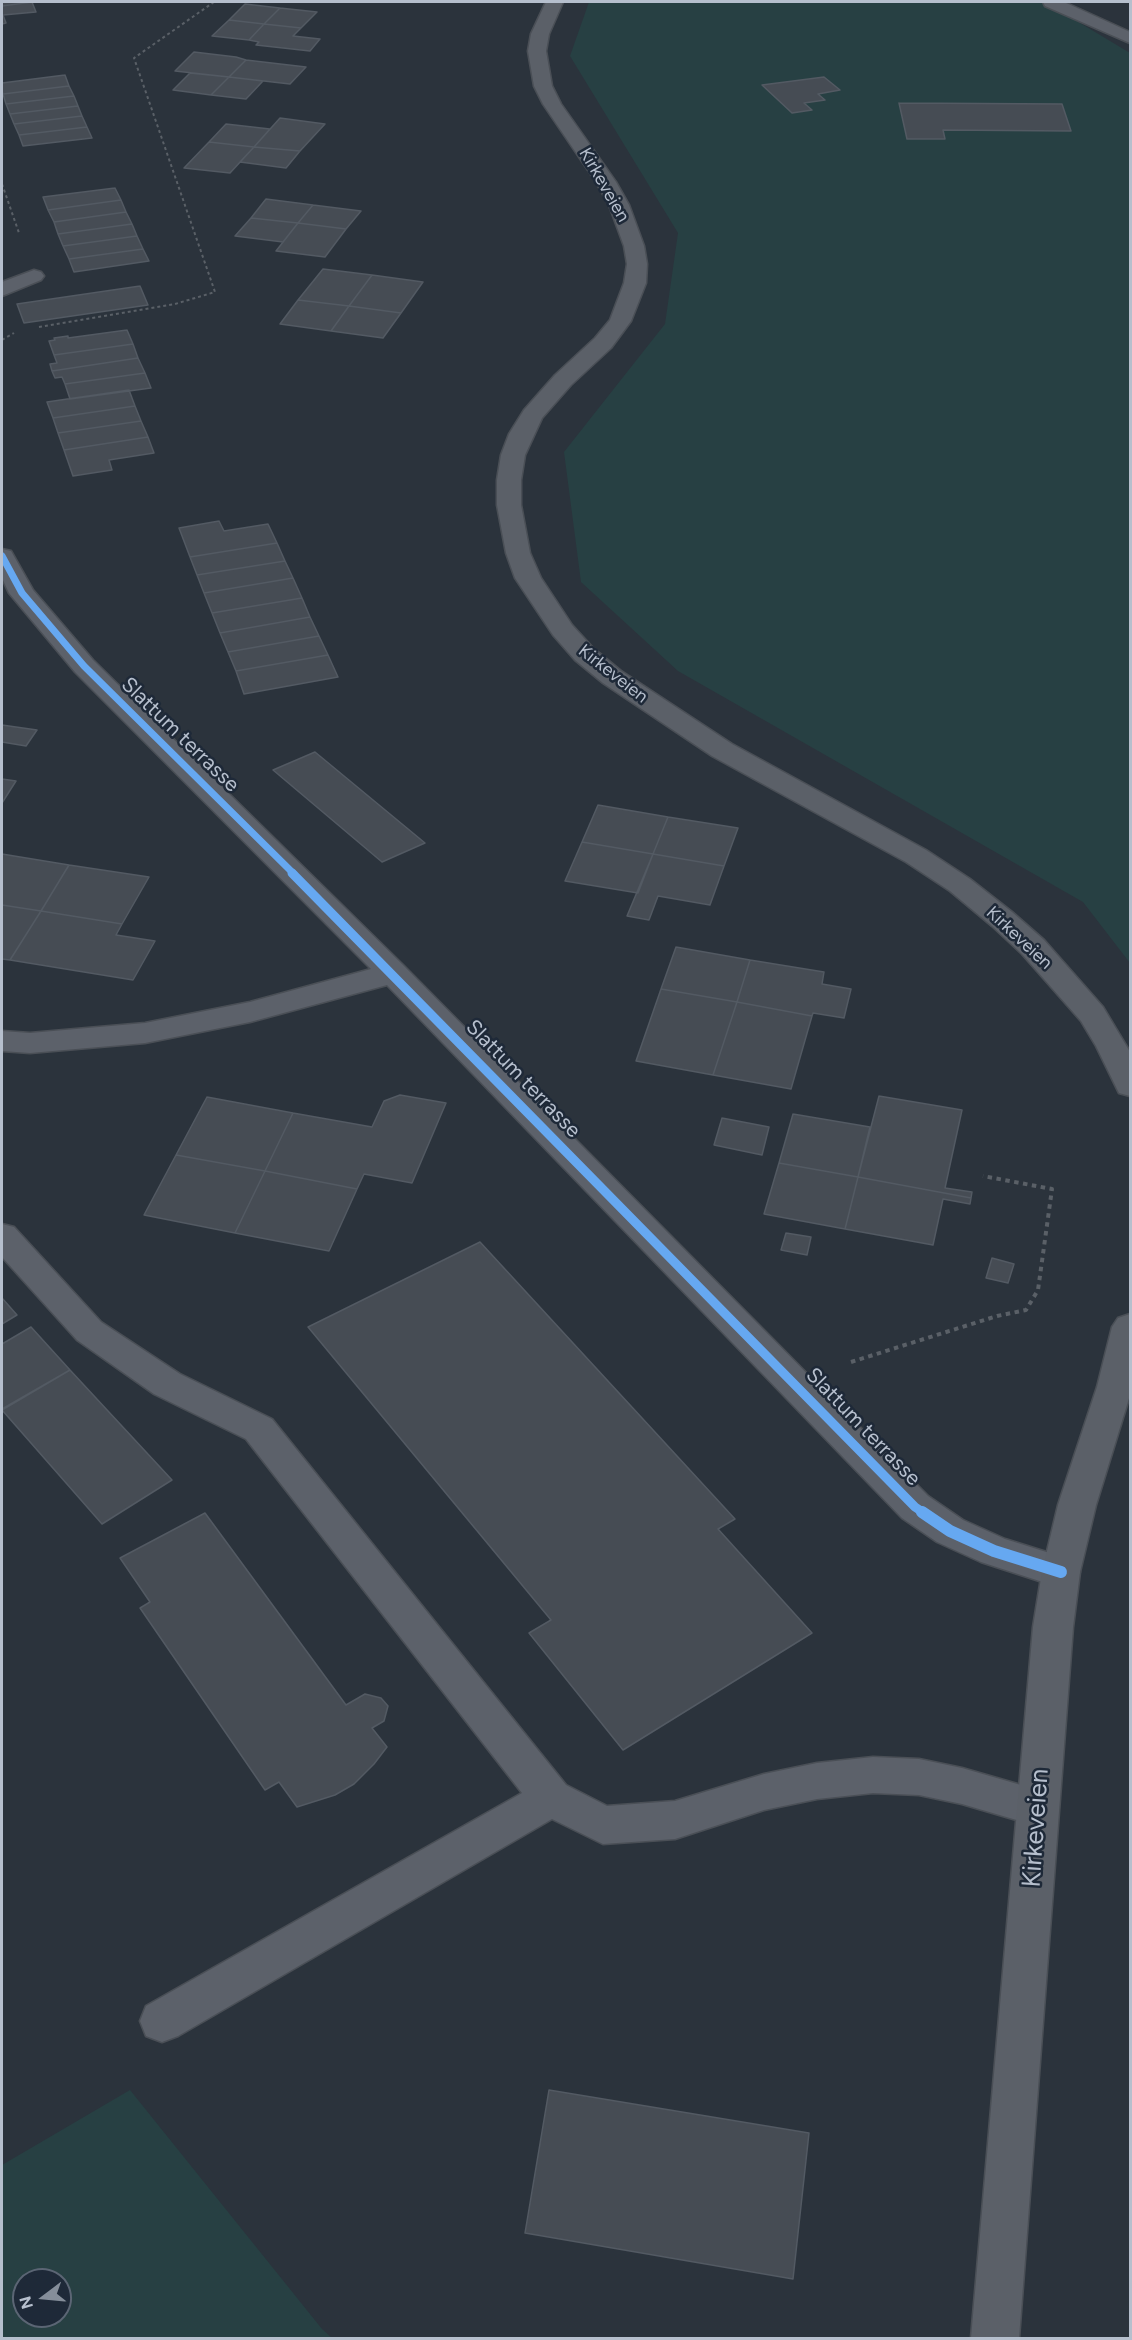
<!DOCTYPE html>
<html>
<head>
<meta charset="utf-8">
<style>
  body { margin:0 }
  #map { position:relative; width:1132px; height:2340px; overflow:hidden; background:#2b333c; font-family:Figtree,sans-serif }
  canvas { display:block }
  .frame { position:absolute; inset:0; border:3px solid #b6bfcd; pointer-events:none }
  .north { position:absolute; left:12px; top:2268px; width:60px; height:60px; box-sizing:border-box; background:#1e2938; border:2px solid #5b6574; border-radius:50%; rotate:254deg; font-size:16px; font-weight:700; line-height:24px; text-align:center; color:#b6bfcd }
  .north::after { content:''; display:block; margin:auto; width:21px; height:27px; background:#858e9a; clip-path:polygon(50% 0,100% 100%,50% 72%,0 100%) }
</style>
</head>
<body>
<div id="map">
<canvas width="1132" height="2340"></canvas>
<div class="frame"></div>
<div class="north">N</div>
</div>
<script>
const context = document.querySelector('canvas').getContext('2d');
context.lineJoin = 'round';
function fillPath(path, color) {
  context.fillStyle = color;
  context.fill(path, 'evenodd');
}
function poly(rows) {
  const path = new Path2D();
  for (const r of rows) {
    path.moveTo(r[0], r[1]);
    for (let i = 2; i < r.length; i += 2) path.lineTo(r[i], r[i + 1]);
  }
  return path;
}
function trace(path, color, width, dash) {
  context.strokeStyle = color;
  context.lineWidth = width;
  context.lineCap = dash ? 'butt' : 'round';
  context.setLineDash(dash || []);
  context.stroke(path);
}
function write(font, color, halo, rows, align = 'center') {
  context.font = font + ' Figtree,sans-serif';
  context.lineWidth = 5;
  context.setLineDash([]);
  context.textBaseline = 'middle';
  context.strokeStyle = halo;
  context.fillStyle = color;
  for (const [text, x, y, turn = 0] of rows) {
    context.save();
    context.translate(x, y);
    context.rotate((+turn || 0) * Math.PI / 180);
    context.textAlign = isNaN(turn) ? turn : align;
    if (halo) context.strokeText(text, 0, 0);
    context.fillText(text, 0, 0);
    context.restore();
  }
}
const green = poly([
  [589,2,1045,2,1130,53,1130,963,1083,902,678,671,581,582,564,452,665,324,678,233,570,56],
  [130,2090,322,2329,332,2338,2,2338,2,2165],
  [24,2280,60,2280,60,2316,24,2316]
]);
const building = poly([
  [2,2,32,2,2,6,2,2],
  [32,2,36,12,3,15,6,23,2,24,2,6,32,2],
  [245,4,280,8,264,24,229,20,245,4],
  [280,8,317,12,301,28,264,24,280,8],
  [229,20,264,24,249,40,212,36,229,20],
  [264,24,301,28,293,36,320,39,310,51,256,45,259,42,249,40,264,24],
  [194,52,236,57,246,60,229,77,175,71,194,52],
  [246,60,306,67,290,84,229,77,246,60],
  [190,73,229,77,211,95,173,90,190,73],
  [65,75,69,86,3,94,2,91,2,83,65,75],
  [229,77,263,81,246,99,211,95,229,77],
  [824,77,840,90,818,94,825,100,804,103,812,110,792,113,762,85,824,77],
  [69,86,74,96,6,104,3,94,69,86],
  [74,96,78,106,10,114,6,104,74,96],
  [899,103,1062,104,1071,131,943,130,945,139,907,139,899,103],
  [78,106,82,116,14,124,10,114,78,106],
  [82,116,87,127,19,135,14,124,82,116],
  [280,118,325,124,300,151,254,147,280,118],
  [226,124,270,129,254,147,209,142,226,124],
  [87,127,92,138,23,146,19,135,87,127],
  [209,142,254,147,230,173,184,168,209,142],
  [254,147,300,151,286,168,240,162,254,147],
  [115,188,121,200,48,210,43,197,115,188],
  [266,199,313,205,298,223,251,218,266,199],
  [121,200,126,212,54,222,48,210,121,200],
  [313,205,361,211,346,229,298,223,313,205],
  [126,212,132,224,58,234,54,222,126,212],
  [251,218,298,223,283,242,235,236,251,218],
  [298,223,346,229,325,257,276,251,298,223],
  [132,224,137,236,63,246,58,234,132,224],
  [137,236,143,249,69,259,63,246,137,236],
  [143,249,149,261,74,272,69,259,143,249],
  [323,269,372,275,349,306,298,300,323,269],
  [372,275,423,282,401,313,349,306,372,275],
  [140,286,148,305,24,323,17,304,140,286],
  [298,300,349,306,331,331,280,324,298,300],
  [349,306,401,313,383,338,331,331,349,306],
  [127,330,133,344,54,355,49,341,55,340,54,338,68,336,68,338,127,330],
  [133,344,138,358,52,371,50,364,57,363,54,355,133,344],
  [138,358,145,373,65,384,62,377,55,378,52,371,138,358],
  [145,373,151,388,70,399,65,384,145,373],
  [129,390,135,406,53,418,47,402,129,390],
  [135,406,141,421,58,433,53,418,135,406],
  [141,421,148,437,64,450,58,433,141,421],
  [148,437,154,453,109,460,112,470,73,476,64,450,148,437],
  [219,521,224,531,268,524,277,543,190,557,179,528,219,521],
  [277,543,285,561,197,575,190,557,277,543],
  [285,561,293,578,204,593,197,575,285,561],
  [293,578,302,598,212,613,204,593,293,578],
  [302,598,310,617,220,633,212,613,302,598],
  [310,617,319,636,228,652,220,633,310,617],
  [319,636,328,655,236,671,228,652,319,636],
  [328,655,338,677,244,694,236,671,328,655],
  [2,725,37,730,26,746,2,742,2,725],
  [315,752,425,843,382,862,273,770,315,752],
  [2,779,16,781,2,803,2,779],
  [598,805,668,817,653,854,582,842,598,805],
  [668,817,738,828,724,866,653,854,668,817],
  [582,842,653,854,638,893,565,881,582,842],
  [2,854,69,865,41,911,2,905,2,854],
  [653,854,724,866,710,905,658,896,649,920,627,916,653,854],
  [69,865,149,877,122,924,41,911,69,865],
  [2,905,41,911,10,960,2,959,2,905],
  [41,911,122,924,116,935,155,941,133,980,10,960,41,911],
  [676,947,750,960,737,1002,661,989,676,947],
  [750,960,824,972,822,984,851,989,844,1018,813,1013,812,1016,737,1002,750,960],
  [661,989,737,1002,713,1075,636,1061,661,989],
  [737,1002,812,1016,791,1089,713,1075,737,1002],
  [400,1095,446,1103,412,1183,364,1174,357,1189,265,1171,293,1113,372,1127,384,1101,400,1095],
  [879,1096,962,1110,945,1188,972,1192,971,1198,858,1177,879,1096],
  [207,1097,293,1113,265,1171,176,1155,207,1097],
  [793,1114,870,1127,858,1177,779,1163,793,1114],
  [722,1118,769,1127,762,1155,714,1145,722,1118],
  [176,1155,265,1171,235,1233,144,1215,176,1155],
  [779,1163,858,1177,845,1229,764,1214,779,1163],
  [265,1171,357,1189,329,1251,235,1233,265,1171],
  [858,1177,971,1198,970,1204,943,1199,933,1245,845,1229,858,1177],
  [786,1233,811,1237,807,1255,781,1250,786,1233],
  [480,1242,735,1519,718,1529,812,1633,623,1750,529,1633,551,1620,308,1327,480,1242],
  [992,1258,1014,1264,1008,1283,986,1278,992,1258],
  [2,1298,17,1315,2,1324,2,1298],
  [31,1327,70,1370,2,1409,2,1344,31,1327],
  [70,1370,172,1480,102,1524,2,1410,70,1370],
  [205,1513,346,1705,365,1694,381,1698,388,1706,384,1721,372,1728,387,1747,374,1764,354,1784,335,1795,297,1807,279,1782,265,1790,140,1608,150,1602,120,1558,205,1513],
  [549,2090,809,2133,793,2279,525,2233,549,2090]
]);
const pathFar1 = poly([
  [2,184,19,233],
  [39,327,175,304,215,292,134,58,214,2],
  [2,340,14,333]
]);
const path = poly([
  [851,1362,997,1316,1026,1310,1038,1290,1052,1189,983,1176]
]);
const lane = poly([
  [1043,2,1064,2,1130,32,1130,43,1045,6,1043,2],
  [34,270,41,272,44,276,41,280,2,296,2,282,34,270],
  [2,1224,14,1227,101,1322,180,1374,272,1419,566,1785,607,1806,675,1801,764,1774,817,1763,873,1757,919,1759,962,1768,1052,1794,1058,1807,1052,1820,1037,1826,962,1804,919,1795,873,1793,817,1799,764,1810,675,1839,603,1844,552,1819,178,2036,162,2042,146,2036,140,2021,146,2006,522,1793,246,1439,154,1394,77,1340,2,1257,2,1224]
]);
const street = poly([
  [2,549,11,551,33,590,93,660,404,966,928,1496,963,1520,1005,1539,1075,1561,1080,1572,1075,1583,1061,1588,981,1562,937,1542,902,1518,387,985,250,1022,145,1043,30,1053,2,1051,2,1031,30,1033,145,1023,250,1002,371,969,75,672,9,593,2,578,2,549]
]);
const secondary = poly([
  [546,2,563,2,549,34,546,51,552,86,561,104,616,182,629,205,644,246,647,264,646,283,631,321,611,348,571,385,542,418,525,455,521,480,521,505,530,553,541,578,572,625,593,648,621,671,732,744,926,850,970,879,1012,912,1044,940,1103,1007,1130,1052,1130,1096,1119,1093,1096,1046,1081,1021,1022,954,992,926,950,891,906,862,712,756,603,683,575,660,553,635,515,578,506,553,497,505,497,480,501,455,509,434,524,410,555,375,595,338,610,320,624,283,627,264,624,246,609,205,596,182,543,104,534,86,528,51,531,34,546,2],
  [1130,1314,1130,1395,1096,1505,1080,1572,1073,1627,1019,2338,971,2338,1033,1627,1042,1572,1058,1505,1097,1387,1112,1327,1118,1318,1130,1314]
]);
const cyclewayFar2 = poly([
  [2,556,22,593,84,666,294,874]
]);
const cyclewayFar1 = poly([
  [292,873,915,1507,924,1513]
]);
const cycleway = poly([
  [922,1512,950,1531,994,1551,1061,1572]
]);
const farStreetnames = [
  ["Kirkeveien",604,185,60],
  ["Kirkeveien",613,674,38],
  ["Kirkeveien",1019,938,43]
];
const streetNames = [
  ["Slattum terrasse",180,735,44],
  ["Slattum terrasse",523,1079,46],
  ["Slattum terrasse",863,1427,46]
];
const nearStreetnames = [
  ["Kirkeveien",1036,1828,-86]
];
fillPath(green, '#274043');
fillPath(building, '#464c54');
trace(building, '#535a63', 1.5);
trace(lane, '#4a4f56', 3);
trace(street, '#4a4f56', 3);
trace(secondary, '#4a4f56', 3);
trace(pathFar1, '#5a6067', 2, [3, 3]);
trace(path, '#5a6067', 4, [4.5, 4.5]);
fillPath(lane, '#5c616a');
fillPath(street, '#5c616a');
fillPath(secondary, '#5b6068');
trace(cyclewayFar2, '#66a8f1', 7);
trace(cyclewayFar1, '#66a8f1', 9);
trace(cycleway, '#66a8f1', 12);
write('18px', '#b6bfcd', '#1e2938', farStreetnames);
write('21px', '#b6bfcd', '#1e2938', streetNames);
write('26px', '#b6bfcd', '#1e2938', nearStreetnames);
</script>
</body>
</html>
